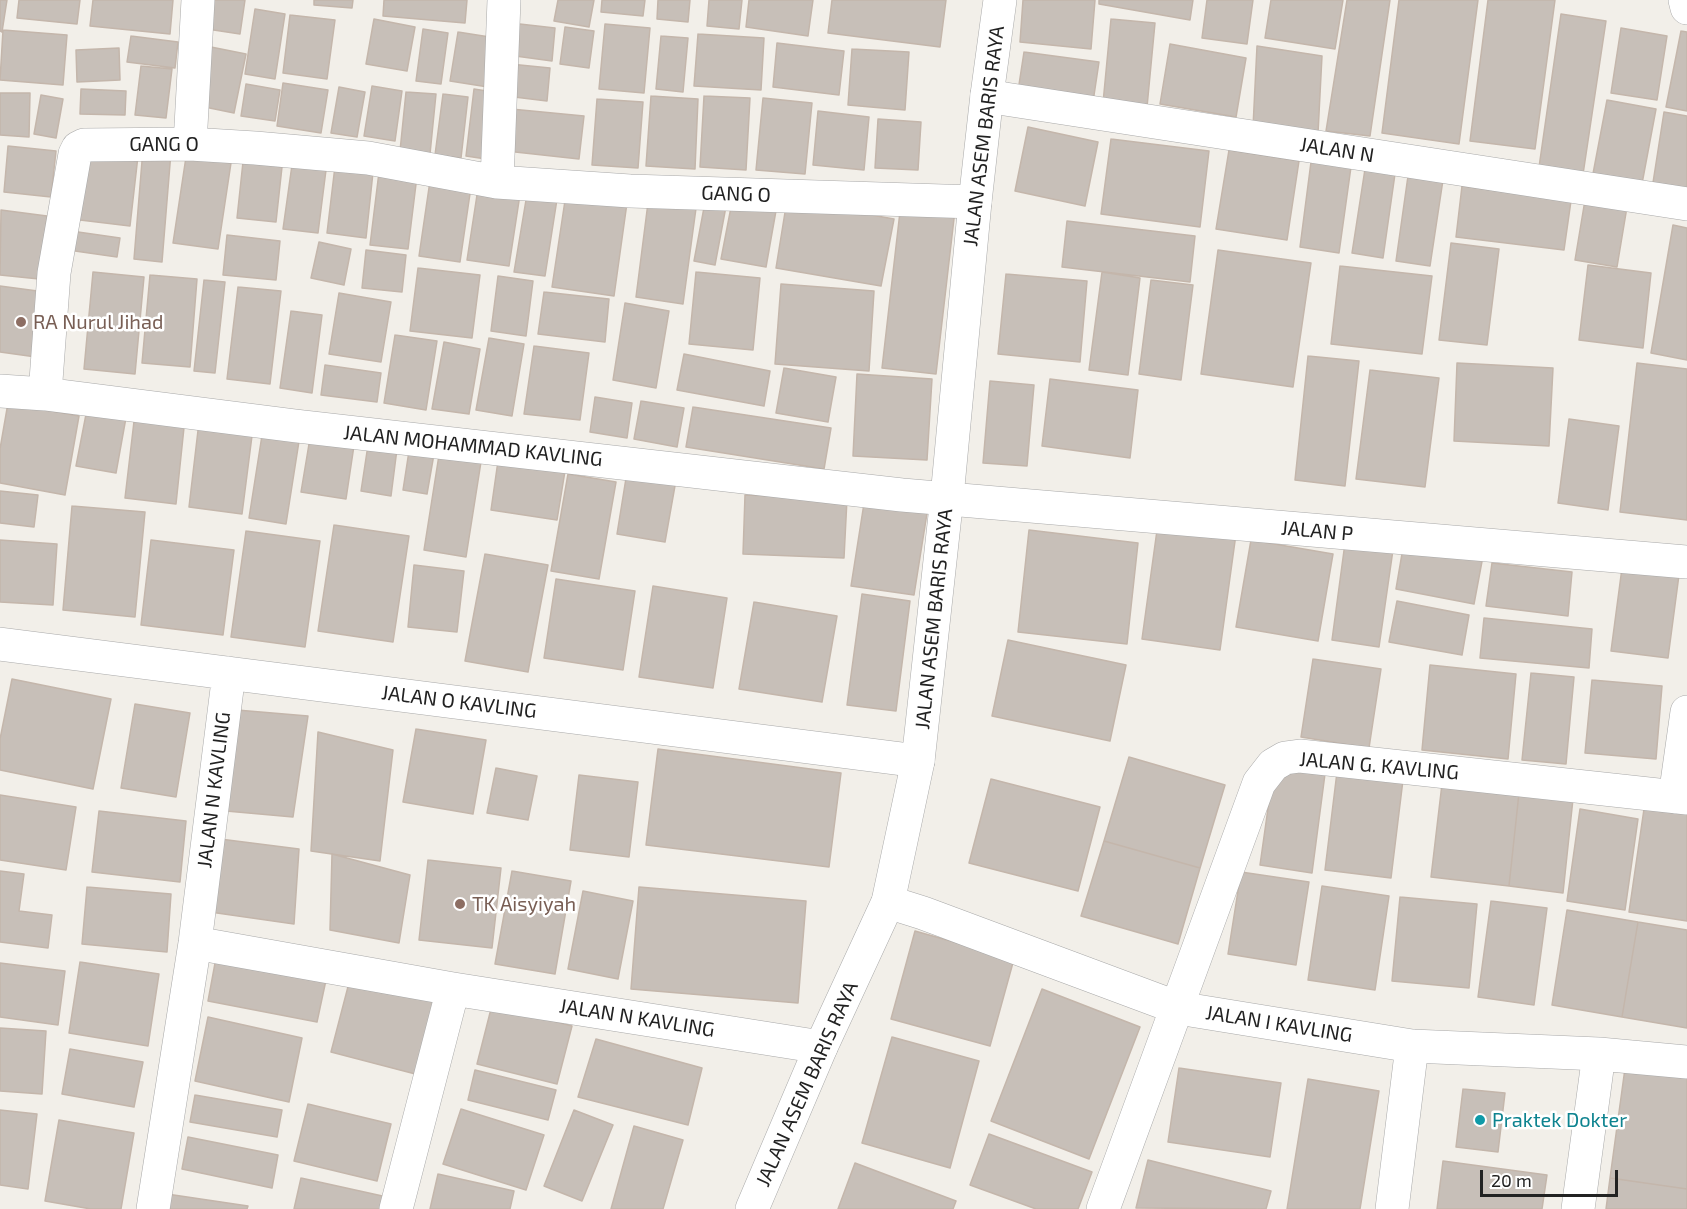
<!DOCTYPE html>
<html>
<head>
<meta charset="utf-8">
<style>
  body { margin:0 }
  #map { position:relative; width:1687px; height:1209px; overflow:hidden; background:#f2efe9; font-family:"Exo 2",sans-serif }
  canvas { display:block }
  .scale { position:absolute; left:1480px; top:1170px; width:138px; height:27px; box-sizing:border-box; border:3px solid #222; border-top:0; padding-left:8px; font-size:18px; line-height:21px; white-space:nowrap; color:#222; -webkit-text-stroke:4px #fff; paint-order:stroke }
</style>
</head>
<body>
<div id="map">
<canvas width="1687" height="1209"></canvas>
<div class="scale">20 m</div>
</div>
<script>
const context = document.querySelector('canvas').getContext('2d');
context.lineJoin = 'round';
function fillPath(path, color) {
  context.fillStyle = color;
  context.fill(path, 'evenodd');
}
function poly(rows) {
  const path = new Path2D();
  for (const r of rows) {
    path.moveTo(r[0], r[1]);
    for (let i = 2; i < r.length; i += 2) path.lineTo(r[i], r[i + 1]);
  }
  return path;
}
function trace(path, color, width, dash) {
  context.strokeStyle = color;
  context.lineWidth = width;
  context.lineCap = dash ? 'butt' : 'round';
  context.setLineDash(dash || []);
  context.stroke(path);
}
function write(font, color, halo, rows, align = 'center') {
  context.font = font + ' "Exo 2",sans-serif';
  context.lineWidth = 5;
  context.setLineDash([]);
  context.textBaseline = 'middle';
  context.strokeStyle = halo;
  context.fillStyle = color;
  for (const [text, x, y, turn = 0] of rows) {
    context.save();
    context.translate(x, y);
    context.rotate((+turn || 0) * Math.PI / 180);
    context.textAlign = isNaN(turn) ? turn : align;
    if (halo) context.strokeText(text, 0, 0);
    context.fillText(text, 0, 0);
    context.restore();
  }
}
const building = poly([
  [0,0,7,0,2,32,0,31,0,0],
  [19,0,80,0,77,24,17,18,19,0],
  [93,0,173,0,170,34,90,26,93,0],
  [211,0,245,0,240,34,207,29,211,0],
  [314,0,353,0,352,8,314,5,314,0],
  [384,0,467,0,465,23,383,16,384,0],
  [558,0,594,0,589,27,554,21,558,0],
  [602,0,645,0,643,16,601,12,602,0],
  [658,0,690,0,688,22,657,19,658,0],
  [709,0,742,0,739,29,707,26,709,0],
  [749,0,813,0,808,36,746,27,749,0],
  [832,0,946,0,940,47,828,33,832,0],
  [1023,0,1095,0,1091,49,1020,42,1023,0],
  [1099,0,1193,0,1190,20,1099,4,1099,0],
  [1207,0,1253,0,1247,44,1202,38,1207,0],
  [1271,0,1343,0,1335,49,1265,38,1271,0],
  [1347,0,1390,0,1370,136,1326,131,1347,0],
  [1399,0,1478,0,1459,144,1382,133,1399,0],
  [1488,0,1555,0,1535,149,1470,141,1488,0],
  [255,9,285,14,275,79,245,74,255,9],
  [1561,14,1606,21,1582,181,1538,174,1561,14],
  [290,15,335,20,327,79,283,73,290,15],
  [374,19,415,27,407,71,366,64,374,19],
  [1111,19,1155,23,1147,107,1103,103,1111,19],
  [511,23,555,28,552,61,508,55,511,23],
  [605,24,650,28,644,93,599,89,605,24],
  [565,27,594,31,589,68,560,64,565,27],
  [1621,28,1667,36,1657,100,1611,93,1621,28],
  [423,29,448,33,441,84,416,81,423,29],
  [3,30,67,35,63,85,0,80,3,30],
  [1681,31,1687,32,1687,111,1666,107,1681,31],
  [458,32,496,38,488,87,450,81,458,32],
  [698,34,764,38,761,90,694,86,698,34],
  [131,36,178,42,175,68,127,62,131,36],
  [661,36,688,38,683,92,656,89,661,36],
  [777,43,844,51,839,95,773,87,777,43],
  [1170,44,1246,58,1236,117,1160,104,1170,44],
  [206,46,246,54,234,113,195,105,206,46],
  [1257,46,1322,56,1318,133,1253,127,1257,46],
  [119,48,120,80,77,82,76,50,119,48],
  [852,49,909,52,905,110,848,105,852,49],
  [1024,52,1099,62,1093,102,1018,91,1024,52],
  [510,64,550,68,547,101,506,96,510,64],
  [141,66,172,69,166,118,135,115,141,66],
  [283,83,328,90,321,133,277,126,283,83],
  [246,84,280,90,275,121,241,116,246,84],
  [372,86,402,91,395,141,364,136,372,86],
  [339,87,365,92,357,137,331,133,339,87],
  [81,89,126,91,125,115,80,114,81,89],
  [474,89,493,92,486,159,466,156,474,89],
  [406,92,436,94,430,154,400,151,406,92],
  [0,93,30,93,29,137,0,135,0,93],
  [443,94,468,97,461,158,435,155,443,94],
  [41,95,63,99,56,138,34,134,41,95],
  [651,96,698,99,695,169,646,166,651,96],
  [704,96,750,98,746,170,700,167,704,96],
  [763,98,812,103,805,174,756,170,763,98],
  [597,99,643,102,638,168,592,165,597,99],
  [1607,100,1656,109,1641,189,1592,179,1607,100],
  [511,109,584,116,579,159,506,151,511,109],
  [818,111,869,117,864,170,813,165,818,111],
  [1664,112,1687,116,1687,194,1652,189,1664,112],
  [878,119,921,122,918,170,875,168,878,119],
  [1028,127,1098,142,1085,206,1015,191,1028,127],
  [1111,139,1209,151,1200,227,1101,214,1111,139],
  [8,146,56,151,51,197,4,192,8,146],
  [143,149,171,152,162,262,134,259,143,149],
  [1229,150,1299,161,1287,240,1216,229,1229,150],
  [88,151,138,156,130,226,80,220,88,151],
  [186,157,231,163,218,249,173,243,186,157],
  [336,158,374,163,366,238,327,233,336,158],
  [243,162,282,167,276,222,237,218,243,162],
  [1311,162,1351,167,1339,253,1300,247,1311,162],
  [380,164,418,168,408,249,370,245,380,164],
  [292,165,326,170,318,233,283,229,292,165],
  [1365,169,1395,174,1383,258,1352,253,1365,169],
  [431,174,472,180,460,262,419,256,431,174],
  [1408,176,1443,180,1430,266,1396,261,1408,176],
  [479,182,521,188,509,266,467,260,479,182],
  [1462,186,1571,201,1564,250,1456,237,1462,186],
  [528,188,558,193,545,276,514,272,528,188],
  [566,194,627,203,614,296,552,287,566,194],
  [1586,194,1628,201,1617,267,1575,260,1586,194],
  [649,195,697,201,683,304,636,297,649,195],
  [706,197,727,201,715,265,694,261,706,197],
  [733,197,777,205,766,267,721,259,733,197],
  [787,200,894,219,881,286,776,268,787,200],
  [901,203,955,210,936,374,882,368,901,203],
  [1,210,47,216,39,279,0,275,1,210],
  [1067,221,1195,236,1190,282,1062,267,1067,221],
  [1673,225,1687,228,1687,360,1651,353,1673,225],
  [64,230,120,238,117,257,61,249,64,230],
  [227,235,280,241,276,280,223,275,227,235],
  [319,242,351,249,344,285,311,278,319,242],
  [1451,243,1499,249,1487,345,1439,340,1451,243],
  [366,250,406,255,402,292,362,288,366,250],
  [1218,250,1311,263,1293,387,1201,374,1218,250],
  [1588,265,1651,273,1643,348,1579,340,1588,265],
  [1340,266,1432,276,1422,354,1331,344,1340,266],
  [418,268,480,275,472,338,410,331,418,268],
  [93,272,144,277,135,374,84,369,93,272],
  [696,272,760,278,753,350,689,344,696,272],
  [1102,272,1140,278,1128,375,1089,370,1102,272],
  [1006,274,1087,281,1080,362,998,354,1006,274],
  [150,275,197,279,190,367,142,363,150,275],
  [498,276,533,281,526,336,491,331,498,276],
  [204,280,225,282,215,373,194,371,204,280],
  [1151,280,1193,285,1181,380,1139,374,1151,280],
  [781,284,874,291,869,371,775,364,781,284],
  [0,286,45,292,36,357,0,352,0,286],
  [238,287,281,291,270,384,227,379,238,287],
  [544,292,609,299,605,342,538,334,544,292],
  [339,293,391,302,381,362,329,354,339,293],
  [625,303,669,311,656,388,613,380,625,303],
  [291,311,322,315,312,393,280,388,291,311],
  [395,335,437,341,426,410,384,403,395,335],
  [489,338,524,344,512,416,476,410,489,338],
  [444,342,480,349,469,414,432,409,444,342],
  [534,346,589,353,580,420,524,414,534,346],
  [684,354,770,371,764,406,677,390,684,354],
  [1308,356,1359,361,1345,486,1295,480,1308,356],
  [1457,363,1553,368,1549,446,1454,441,1457,363],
  [1637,363,1687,369,1687,520,1620,512,1637,363],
  [325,365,381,373,377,402,321,395,325,365],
  [784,368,836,377,828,422,776,413,784,368],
  [1370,370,1439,378,1425,487,1356,479,1370,370],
  [857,374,932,379,927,460,853,456,857,374],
  [1050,379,1138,390,1130,458,1042,446,1050,379],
  [990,381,1034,385,1027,466,983,463,990,381],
  [595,397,632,403,627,438,590,432,595,397],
  [641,401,684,408,677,447,634,439,641,401],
  [8,403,79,416,65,495,0,483,0,449,8,403],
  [88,404,127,412,116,473,76,466,88,404],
  [693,407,831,428,824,469,686,447,693,407],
  [135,413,185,418,176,504,125,498,135,413],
  [1569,419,1619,426,1608,510,1558,503,1569,419],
  [199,422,253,428,242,514,189,507,199,422],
  [263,429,300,435,286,524,249,518,263,429],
  [311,432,355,439,346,499,301,492,311,432],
  [368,445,397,449,391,496,361,491,368,445],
  [409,451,434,454,427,494,403,490,409,451],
  [499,454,566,465,557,520,491,510,499,454],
  [439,455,481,462,466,557,424,550,439,455],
  [627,472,676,480,665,542,617,534,627,472],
  [568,474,616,482,599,579,551,571,568,474],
  [0,491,38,495,34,527,0,523,0,491],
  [745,495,847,499,844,558,743,554,745,495],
  [865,497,928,507,914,595,851,586,865,497],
  [72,506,145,512,135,617,63,610,72,506],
  [1158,523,1236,534,1220,650,1142,639,1158,523],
  [334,525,409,536,393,642,318,631,334,525],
  [1029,530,1138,543,1127,644,1018,632,1029,530],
  [246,531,320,541,305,647,231,637,246,531],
  [0,540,57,544,53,605,0,602,0,540],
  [151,540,234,550,223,635,141,625,151,540],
  [1251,540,1333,554,1318,641,1236,627,1251,540],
  [1404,542,1483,556,1474,604,1396,589,1404,542],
  [1345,543,1393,550,1379,647,1332,640,1345,543],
  [485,554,548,565,528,672,465,661,485,554],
  [1492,563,1572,572,1568,616,1486,606,1492,563],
  [414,565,464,571,457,632,408,627,414,565],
  [1622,568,1679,575,1668,658,1611,651,1622,568],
  [556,579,635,591,623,670,544,658,556,579],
  [653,586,727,598,713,688,639,677,653,586],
  [862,594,910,601,896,711,847,705,862,594],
  [1397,601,1469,615,1462,655,1389,642,1397,601],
  [754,602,837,616,822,702,739,689,754,602],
  [1484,618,1592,629,1589,668,1480,658,1484,618],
  [1008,640,1126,665,1110,741,992,716,1008,640],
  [1313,659,1381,669,1369,748,1301,737,1313,659],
  [1430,665,1516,674,1508,759,1422,750,1430,665],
  [1531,673,1574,677,1566,764,1522,760,1531,673],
  [12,679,111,699,93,789,0,770,0,739,12,679],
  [1592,680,1662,686,1656,759,1585,753,1592,680],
  [135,704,190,713,176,797,121,788,135,704],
  [237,710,308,716,293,817,226,811,237,710],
  [416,729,486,740,473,814,403,802,416,729],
  [318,732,393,750,380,861,311,851,318,732],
  [658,749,841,773,829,867,646,845,658,749],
  [1129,757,1225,785,1200,868,1104,841,1129,757],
  [1274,766,1325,774,1312,873,1260,865,1274,766],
  [496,768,537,776,528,820,487,813,496,768],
  [1337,772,1403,780,1391,878,1325,870,1337,772],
  [579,775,638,782,629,857,570,850,579,775],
  [991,779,1100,807,1078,891,969,863,991,779],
  [1442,784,1519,793,1509,886,1431,877,1442,784],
  [1519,793,1573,799,1563,893,1509,886,1519,793],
  [0,795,76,807,66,870,0,860,0,795],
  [1580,809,1638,819,1625,910,1567,901,1580,809],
  [1644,809,1687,814,1687,921,1629,912,1644,809],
  [99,811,186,821,180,882,92,872,99,811],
  [220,839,299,849,294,924,210,912,220,839],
  [1104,841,1200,868,1178,944,1081,916,1104,841],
  [332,854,410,875,399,943,330,930,332,854],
  [428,860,501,868,492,948,419,940,428,860],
  [0,871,24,874,19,911,52,915,48,948,0,942,0,871],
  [512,871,571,881,555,974,495,964,512,871],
  [1241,872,1309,882,1296,965,1228,954,1241,872],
  [1322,886,1389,896,1375,990,1308,980,1322,886],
  [87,887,171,894,167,952,82,944,87,887],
  [639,887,806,901,798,1003,631,989,639,887],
  [583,891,633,901,618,979,568,969,583,891],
  [1400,897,1477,904,1469,988,1392,981,1400,897],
  [1491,901,1547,908,1534,1005,1478,997,1491,901],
  [1567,910,1638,922,1622,1017,1552,1005,1567,910],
  [1638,922,1687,930,1687,1028,1622,1017,1638,922],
  [915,931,1014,959,990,1046,891,1019,915,931],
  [216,958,326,980,317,1022,208,1001,216,958],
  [80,962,159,974,148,1046,69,1033,80,962],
  [0,963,65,971,58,1025,0,1017,0,963],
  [350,979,443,1003,423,1076,331,1052,350,979],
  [1042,989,1140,1027,1089,1159,991,1121,1042,989],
  [492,1005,572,1026,557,1084,477,1064,492,1005],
  [208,1017,302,1038,289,1102,195,1081,208,1017],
  [0,1028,46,1031,42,1094,0,1091,0,1028],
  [892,1037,979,1061,950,1168,862,1143,892,1037],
  [596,1039,702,1068,688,1125,578,1097,596,1039],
  [70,1049,143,1062,134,1107,62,1094,70,1049],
  [1626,1061,1687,1069,1687,1189,1610,1178,1626,1061],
  [1179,1068,1281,1083,1270,1157,1168,1142,1179,1068],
  [475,1070,556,1090,548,1120,468,1100,475,1070],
  [1308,1079,1379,1091,1360,1209,1287,1209,1308,1079],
  [1463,1089,1505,1093,1498,1152,1456,1147,1463,1089],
  [195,1095,282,1110,277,1137,190,1122,195,1095],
  [308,1104,391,1124,377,1181,294,1161,308,1104],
  [461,1109,544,1135,526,1190,443,1164,461,1109],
  [0,1110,37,1114,28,1189,0,1185,0,1110],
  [574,1110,613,1125,582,1201,544,1186,574,1110],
  [59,1120,134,1133,121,1209,91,1209,45,1201,59,1120],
  [634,1126,683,1140,663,1209,611,1209,634,1126],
  [989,1134,1092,1172,1078,1209,1036,1209,970,1185,989,1134],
  [188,1137,278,1155,272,1188,182,1169,188,1137],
  [1148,1160,1271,1191,1266,1209,1136,1208,1148,1160],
  [1443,1161,1547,1175,1542,1209,1437,1209,1443,1161],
  [855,1163,956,1201,953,1209,838,1209,855,1163],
  [438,1174,514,1191,510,1209,430,1209,438,1174],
  [301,1178,387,1197,384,1209,294,1209,301,1178],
  [1610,1178,1687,1189,1687,1209,1606,1209,1610,1178],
  [167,1194,248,1206,247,1209,165,1209,167,1194]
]);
const minor = poly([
  [1685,0,1687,8],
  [987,95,1005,99,1687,204],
  [190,144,198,0],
  [497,182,504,0],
  [0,391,45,394,296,426,902,495,1687,562],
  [45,394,54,273,75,154,78,148,84,145,190,144,255,148,368,158,497,182,630,191,975,202],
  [0,644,918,761],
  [1675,797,1687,712],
  [888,902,923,913,1178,1008,1412,1046,1599,1054,1687,1062],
  [195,943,453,989,821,1047],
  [153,1209,195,943,229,673],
  [396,1209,453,989],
  [1103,1209,1259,783,1273,765,1285,758,1300,756,1687,798],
  [1392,1209,1412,1046],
  [1578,1209,1599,1054]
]);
const tertiary = poly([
  [752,1209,821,1047,888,902,918,761,947,497,975,202,987,95,1000,0]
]);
const markers = [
  [21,322,6,"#8d6e63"],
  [460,904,6,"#8d6e63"],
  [1480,1120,6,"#0f9aa8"]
];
const streetNames = [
  ["JALAN ASEM BARIS RAYA",984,136,-83],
  ["GANG O",164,144],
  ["JALAN N",1337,150,9],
  ["GANG O",736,194,2],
  ["JALAN MOHAMMAD KAVLING",473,446,6],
  ["JALAN P",1317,531,5],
  ["JALAN ASEM BARIS RAYA",934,619,-84],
  ["JALAN O KAVLING",459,702,7],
  ["JALAN G. KAVLING",1379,766,5],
  ["JALAN N KAVLING",214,790,-83],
  ["JALAN N KAVLING",637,1018,9],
  ["JALAN I KAVLING",1279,1024,9],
  ["JALAN ASEM BARIS RAYA",807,1084,-66]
];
const educationNames = [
  ["RA Nurul Jihad",33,322],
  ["TK Aisyiyah",472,904]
];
const cultureNames = [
  ["Praktek Dokter",1492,1120]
];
fillPath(building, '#c7bfb8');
trace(building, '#c4b6ab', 1.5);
trace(minor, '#a9a9a9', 34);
trace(tertiary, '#a9a9a9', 34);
trace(minor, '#fff', 33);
trace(tertiary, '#fff', 33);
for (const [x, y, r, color] of markers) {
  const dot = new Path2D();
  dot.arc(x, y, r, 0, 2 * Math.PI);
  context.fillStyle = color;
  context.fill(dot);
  trace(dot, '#fff', 2);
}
write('20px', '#222', '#fff', streetNames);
write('20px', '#785e54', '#fff', educationNames, 'left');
write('20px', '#0d838f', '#fff', cultureNames, 'left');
</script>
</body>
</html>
